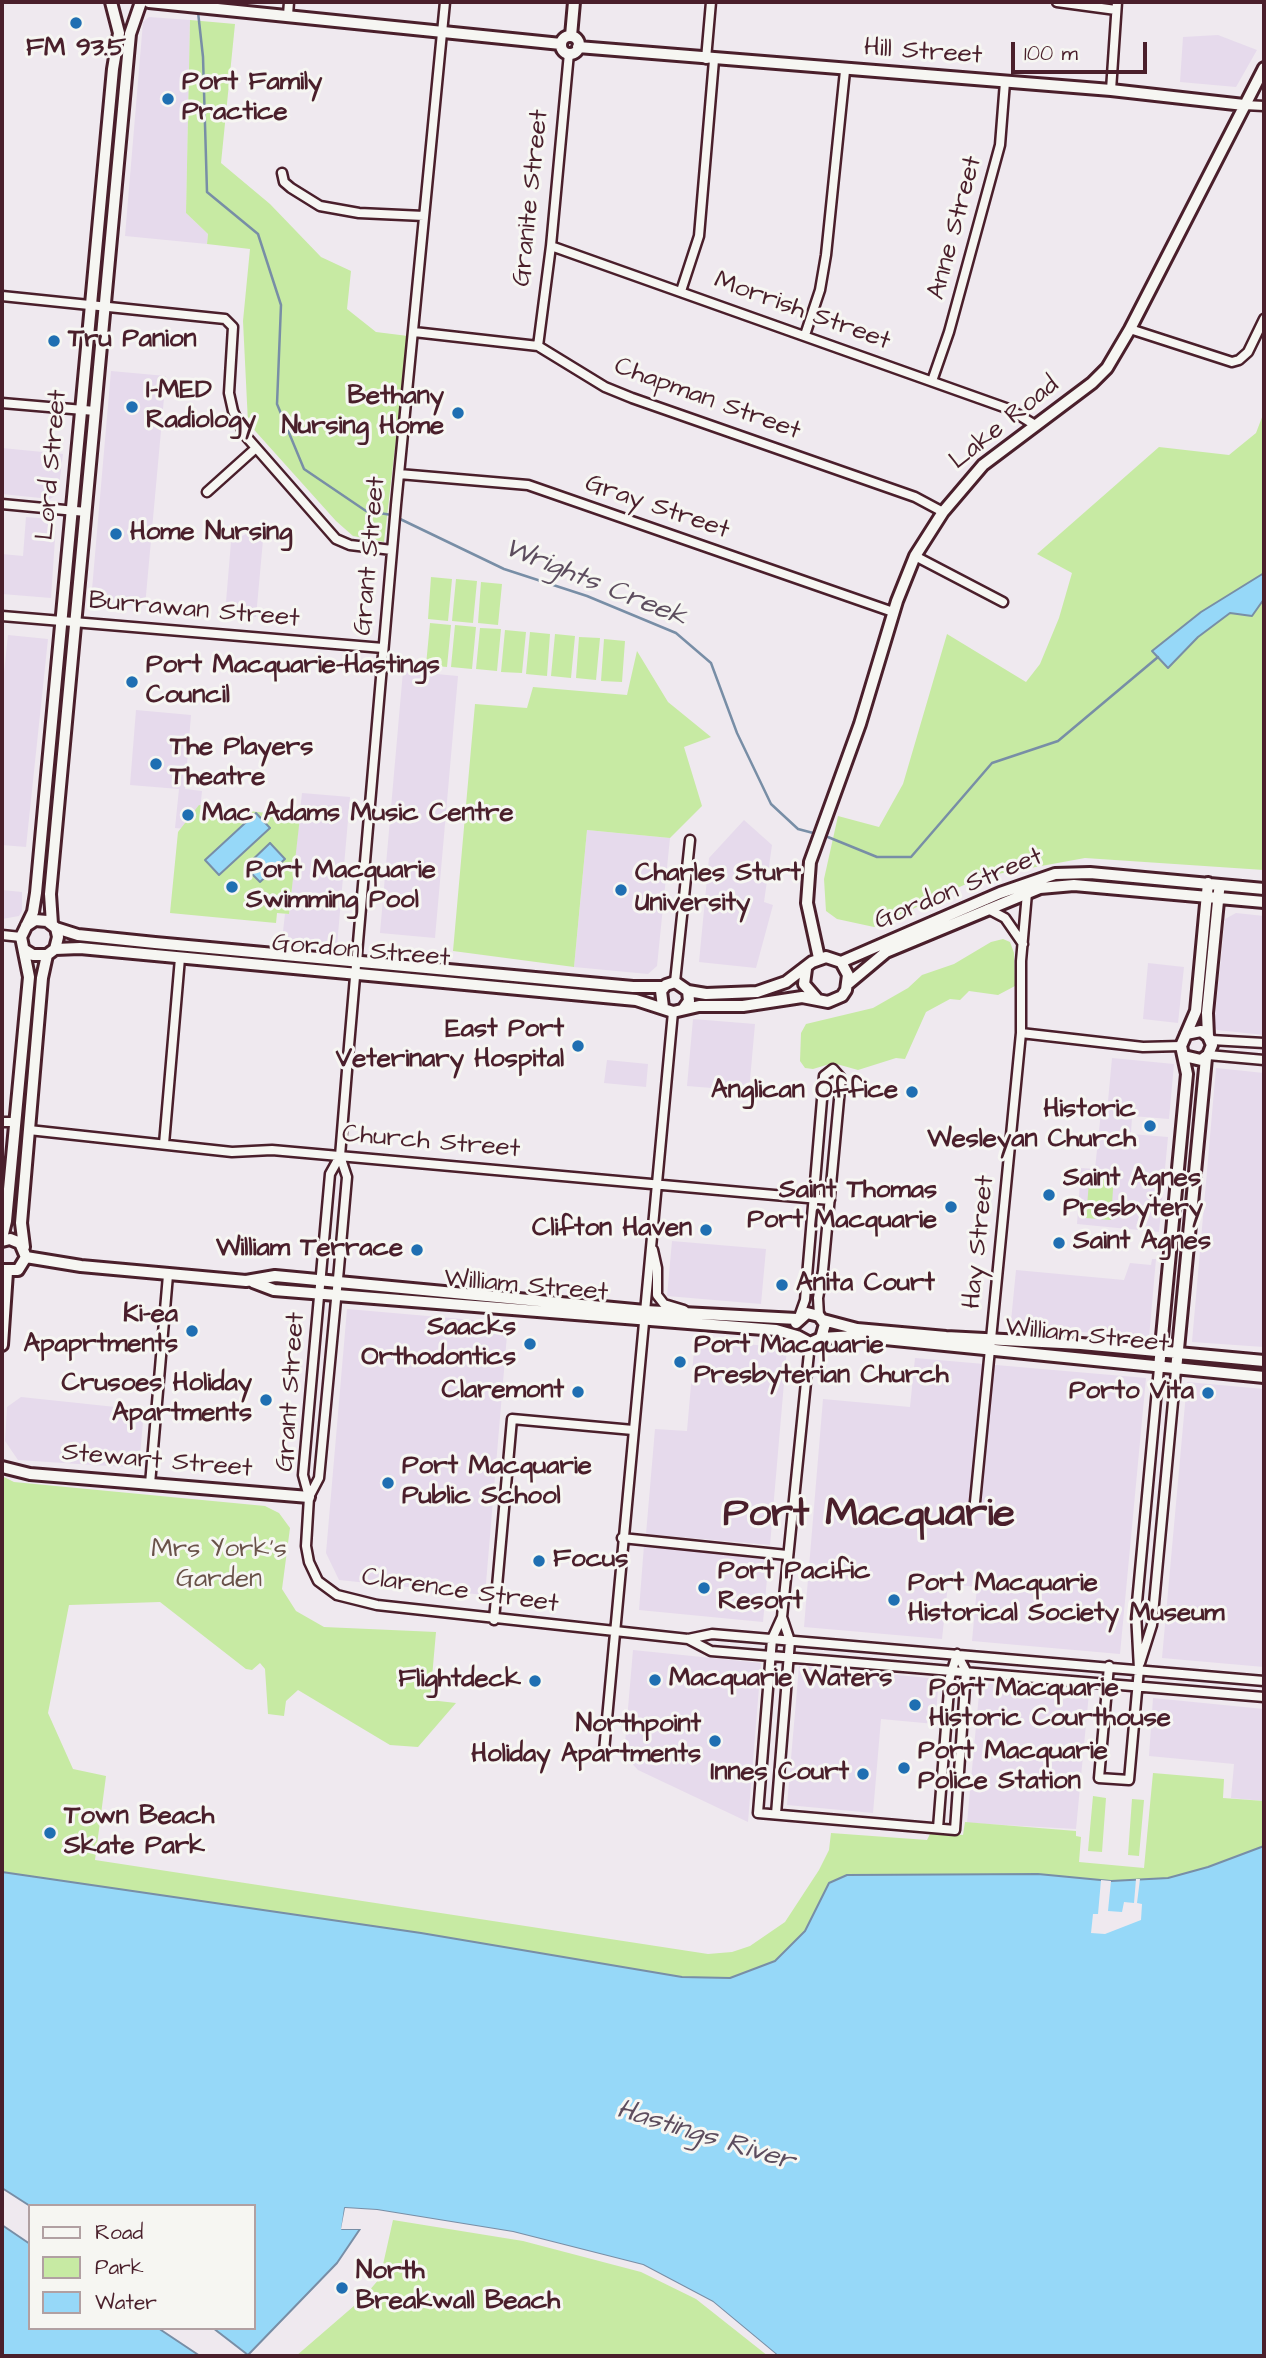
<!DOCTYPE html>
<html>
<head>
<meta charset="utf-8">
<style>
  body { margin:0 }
  #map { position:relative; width:1266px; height:2358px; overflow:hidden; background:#efe9ef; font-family:"Architects Daughter",sans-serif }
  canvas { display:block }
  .frame { position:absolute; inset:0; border:4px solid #4a1f2b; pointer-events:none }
  .legend { position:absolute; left:28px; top:2204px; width:228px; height:126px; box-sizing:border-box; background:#f6f6f2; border:2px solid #b1a0a2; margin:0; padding:9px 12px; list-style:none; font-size:21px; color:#4a1f2b }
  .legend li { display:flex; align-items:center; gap:14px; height:35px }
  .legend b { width:35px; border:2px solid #b1a0a2 }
  .scale { position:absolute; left:1011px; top:42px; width:136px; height:32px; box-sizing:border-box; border:4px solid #4a1f2b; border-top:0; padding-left:9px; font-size:21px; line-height:24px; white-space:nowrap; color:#4a1f2b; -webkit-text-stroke:5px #f6f6f2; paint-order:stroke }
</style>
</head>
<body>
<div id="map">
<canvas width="1266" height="2358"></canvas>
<div class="frame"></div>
<ul class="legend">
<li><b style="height:9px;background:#f6f6f2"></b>Road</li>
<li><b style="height:19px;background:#c7eaa3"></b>Park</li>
<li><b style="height:19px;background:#96d8f8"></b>Water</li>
</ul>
<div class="scale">100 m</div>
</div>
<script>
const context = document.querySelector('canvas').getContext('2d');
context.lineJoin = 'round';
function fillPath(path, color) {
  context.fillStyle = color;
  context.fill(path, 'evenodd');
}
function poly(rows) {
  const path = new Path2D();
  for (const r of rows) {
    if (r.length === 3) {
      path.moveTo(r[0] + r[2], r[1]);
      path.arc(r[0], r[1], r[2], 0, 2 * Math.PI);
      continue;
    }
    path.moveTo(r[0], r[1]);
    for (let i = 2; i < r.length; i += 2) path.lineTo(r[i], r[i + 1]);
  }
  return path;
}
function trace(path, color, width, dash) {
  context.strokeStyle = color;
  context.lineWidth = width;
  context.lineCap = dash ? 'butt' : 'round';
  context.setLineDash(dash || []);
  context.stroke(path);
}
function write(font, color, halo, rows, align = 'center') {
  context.font = font + ' "Architects Daughter",sans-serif';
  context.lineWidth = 6;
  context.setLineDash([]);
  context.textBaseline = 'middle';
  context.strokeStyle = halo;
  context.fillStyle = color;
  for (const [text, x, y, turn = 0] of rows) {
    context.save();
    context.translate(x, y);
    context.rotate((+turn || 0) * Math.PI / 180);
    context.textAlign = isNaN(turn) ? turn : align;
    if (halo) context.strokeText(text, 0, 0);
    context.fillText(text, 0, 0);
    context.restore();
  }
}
const built = poly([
  [149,17,190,20,186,213,208,234,207,244,125,236,143,22],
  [1218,35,1257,50,1236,87,1180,82,1183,37],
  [111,371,166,376,145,606,91,601],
  [2,448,63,454,58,494,50,499,2,494],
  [26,517,51,519,56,524,51,598,2,594,2,554,23,556],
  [257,528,263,540,256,617,225,614,231,542],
  [8,635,48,639,26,847,2,845,2,691],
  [403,671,458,676,435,938,380,933],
  [136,710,191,715,185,789,202,791,198,830,175,828,179,789,130,785],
  [302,793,350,797,337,946,282,940,285,914,289,914],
  [744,820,772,845,764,902,773,905,756,968,699,962,709,858],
  [587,830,670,838,657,966,648,974,574,967],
  [2,890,22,892,22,911,19,916,2,919],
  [1236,913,1264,916,1264,1035,1217,1030,1214,1026,1225,919],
  [1148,963,1184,967,1178,1023,1143,1019],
  [693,1019,755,1024,749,1091,687,1086],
  [1112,1058,1174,1064,1169,1119,1132,1116,1131,1134,1168,1137,1159,1232,1077,1224,1081,1168,1095,1169,1101,1112,1107,1112],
  [607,1060,648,1064,646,1087,604,1083],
  [1216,1068,1264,1073,1264,1347,1192,1342],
  [672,1241,766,1249,761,1304,667,1296],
  [1152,1259,1156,1259,1149,1338,1015,1326,1011,1321,1016,1270,1124,1280,1130,1263,1151,1265],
  [347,1309,508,1323,485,1595,339,1580,326,1553],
  [695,1339,787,1348,770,1545,646,1534,655,1429,687,1431],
  [915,1358,1146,1378,1120,1654,972,1641,977,1587,948,1584,942,1639,804,1627,823,1399,910,1407],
  [1187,1382,1264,1389,1264,1667,1162,1658],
  [21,1397,144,1410,139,1468,18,1460,5,1441,7,1407],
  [644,1545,769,1557,763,1622,639,1610],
  [633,1650,761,1663,748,1822,638,1770,624,1755],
  [799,1666,939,1679,935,1724,881,1719,873,1813,787,1805],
  [980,1683,1089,1693,1076,1829,967,1823],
  [1153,1698,1264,1709,1264,1801,1231,1798,1234,1764,1149,1756]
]);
const green = poly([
  [190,20,235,24,221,163,270,204,321,257,351,271,347,309,376,332,408,336,384,542,353,536,336,521,248,423,243,321,250,249,207,244,208,234,186,213],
  [1264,412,1264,870,1085,858,981,877,874,927,837,919,826,911,824,879,838,816,879,827,903,784,947,634,1026,682,1040,664,1059,618,1072,573,1037,554,1159,447,1229,455,1256,433],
  [431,577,452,579,448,621,428,619],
  [456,579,477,581,473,623,452,621],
  [481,582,502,584,498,625,478,623],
  [430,623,451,625,447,667,426,665],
  [455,625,476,627,472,669,451,667],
  [480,628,501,629,497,671,476,669],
  [505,630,526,632,522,673,501,672],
  [530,632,550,634,547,676,526,674],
  [555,634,575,636,571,678,551,676],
  [579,637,600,638,596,680,576,678],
  [604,639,625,641,622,682,601,681],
  [637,651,668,702,711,737,684,747,702,806,670,838,587,830,574,967,453,951,475,704,527,708,533,687,627,695],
  [199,805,300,817,289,914,277,913,276,923,170,913,178,832],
  [1003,939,1010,942,1014,953,1015,986,998,995,969,991,960,1000,950,999,926,1012,905,1059,896,1058,858,1070,833,1063,813,1069,805,1068,800,1061,801,1033,806,1024,873,1008,908,988,922,975,954,964,991,942],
  [1090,1170,1114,1174,1111,1220,1086,1218],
  [2,1476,14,1482,265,1506,279,1513,290,1528,282,1589,296,1611,324,1627,436,1632,430,1700,456,1703,418,1747,390,1745,298,1690,286,1701,284,1716,268,1714,265,1669,260,1663,252,1670,246,1669,160,1602,69,1605,48,1713,73,1769,106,1776,95,1860,708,1954,732,1952,750,1946,785,1922,819,1870,829,1850,831,1833,927,1840,931,1832,963,1835,965,1822,1076,1831,1076,1836,1081,1837,1079,1862,1144,1868,1153,1773,1224,1779,1223,1798,1264,1801,1264,1846,1208,1867,1168,1878,1111,1881,1038,1874,847,1875,815,1911,805,1931,775,1961,730,1978,682,1977,421,1933,2,1872],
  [1093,1796,1106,1798,1102,1852,1088,1851],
  [1132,1799,1144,1800,1139,1856,1128,1855],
  [393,2220,523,2241,641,2272,696,2299,768,2356,296,2356,362,2299,380,2278]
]);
const water = poly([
  [1264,573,1264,599,1252,616,1230,613,1198,637,1168,668,1152,651,1201,612,1264,573],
  [256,813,270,828,219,875,205,860,256,813],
  [270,843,285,859,260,882,245,867,270,843],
  [1264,1846,1264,2356,778,2356,713,2302,643,2265,513,2232,377,2210,345,2208,342,2229,360,2229,337,2263,248,2355,213,2328,254,2328,254,2206,30,2206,2,2188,2,1872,421,1933,682,1977,730,1978,775,1961,805,1931,829,1883,847,1875,1038,1874,1111,1881,1168,1878,1208,1867,1264,1846],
  [2,2225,30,2244,30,2328,158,2328,200,2356,2,2356,2,2225]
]);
const pier = poly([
  [1136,1879,1140,1879,1137,1903,1142,1904,1141,1920,1105,1934,1091,1933,1093,1914,1098,1914,1101,1880,1111,1881,1108,1911,1122,1912,1124,1902,1134,1903],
  [345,2208,377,2210,513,2232,643,2265,713,2302,778,2356,773,2356,711,2305,641,2268,512,2236,376,2213,348,2211,345,2225,361,2226,364,2229,341,2229]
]);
const stream = poly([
  [198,12,203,57,207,192,258,234,281,305,277,404,304,469,366,511,392,515],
  [398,518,504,569,587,596,676,633,711,663,737,733,771,804,798,829,817,834],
  [823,835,877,857,911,857,992,763,1058,741,1158,657]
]);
const street = poly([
  [1057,2,1116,10],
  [288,15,289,2],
  [706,59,711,2],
  [1111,90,1117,2],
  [1244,105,1264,106],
  [282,173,284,182,291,188,320,206,359,213,424,216],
  [551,246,1009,409,1035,425],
  [681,291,699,236,714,60],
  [2,296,225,319,233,327,229,393,233,411,244,434,336,539,350,545,392,550],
  [1130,329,1232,362,1239,360,1248,352,1264,319],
  [414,332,538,346,605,387,632,398,915,497,943,512],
  [805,335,820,290,826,255,845,71],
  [538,346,551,246,569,53],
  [932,381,949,332,1000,145,1005,82],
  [2,403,95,411],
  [399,474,528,485,893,612],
  [207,492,256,448],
  [2,504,86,512],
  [915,556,1003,602],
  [2,616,383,648],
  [988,909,1005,918,1023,944],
  [2,935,21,937],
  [675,982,690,840],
  [1021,1033,1143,1047,1181,1046],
  [1211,1040,1264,1043],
  [1208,1055,1264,1060],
  [2,1122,15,1122],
  [29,1130,232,1152,272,1150,830,1200],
  [164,1144,180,958],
  [340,1156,330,1174,303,1475,309,1497,306,1546,309,1562,318,1581,337,1595,377,1605,688,1639,712,1634,1264,1681],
  [653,1250,657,1268,657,1295,664,1304,684,1310],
  [799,1317,805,1300,824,1076,833,1069,841,1078,823,1271,818,1298,819,1316],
  [810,1343,782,1617,772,1639,758,1813,955,1830,966,1671,957,1654],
  [150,1484,168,1275],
  [309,1497,319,1478,339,1268,347,1177,340,1156,349,1046,396,505,445,2],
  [975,1502,1021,1033,1021,961,1027,893],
  [622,1538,787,1555],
  [494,1620,512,1419,633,1430],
  [688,1639,711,1651,1264,1697],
  [1140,1663,1152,1625,1176,1370],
  [1109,1666,1099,1778,1129,1780,1139,1669,1136,1613,1159,1368],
  [604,1751,673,1012],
  [776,1814,790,1641,782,1617],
  [938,1828,950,1677,957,1654]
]);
const secondary = poly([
  [149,2,561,44],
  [571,36,574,2],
  [570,45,9],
  [578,47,1111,90,1244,105],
  [52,924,50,894,130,34,141,2],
  [56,928,78,935,155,943,633,987,663,987],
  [55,949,80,948,636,1000,673,1012,699,1006,743,1006,802,997,828,1002,842,996,846,990,848,975,841,962,826,957,812,962,786,982,757,992,706,994,688,991],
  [25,950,33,955,47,955,55,949,58,937,56,928,47,921,35,920,26,926],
  [819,958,807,903,810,862,860,724,897,601,915,556,943,512,983,465,1092,383,1107,368,1130,329,1264,68],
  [841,962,1000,893,1055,874,1090,873,1264,889],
  [806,969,804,984,817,999],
  [849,983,886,952,1040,888,1074,885,1264,902],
  [663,1007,661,991,666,985,675,982,688,991,689,1001,684,1008],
  [1208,1036,1207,1013,1219,891],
  [1184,1056,1201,1060,1208,1055,1212,1045,1208,1036,1201,1031,1186,1034],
  [2,1238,6,1221,29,977,21,937,33,912,36,893,113,69,119,33,111,2],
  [2,1241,10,1239,20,1243,26,1257,18,1270,2,1270],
  [24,1247,21,1223,42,978,47,955],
  [26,1257,81,1266,246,1281,275,1276,645,1311,797,1319],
  [253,1282,274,1290,776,1330,797,1336,810,1343,821,1338,855,1336,1264,1377],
  [823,1320,857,1329,946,1337,1081,1344,1264,1361],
  [796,1323,807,1313,819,1316,825,1324,821,1338],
  [2,1345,7,1272],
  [1159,1368,1187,1074,1181,1046,1196,1011,1208,883],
  [1176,1370,1206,1058],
  [2,1467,30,1474,309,1497]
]);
const markers = [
  [76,23,7,"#1f6fb2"],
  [168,99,7,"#1f6fb2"],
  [54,341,7,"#1f6fb2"],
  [132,407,7,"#1f6fb2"],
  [458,413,7,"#1f6fb2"],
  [116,534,7,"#1f6fb2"],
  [132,682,7,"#1f6fb2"],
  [156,764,7,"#1f6fb2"],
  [188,815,7,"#1f6fb2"],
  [232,887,7,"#1f6fb2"],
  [621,890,7,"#1f6fb2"],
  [578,1046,7,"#1f6fb2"],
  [912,1092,7,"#1f6fb2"],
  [1150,1126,7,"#1f6fb2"],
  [1049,1195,7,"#1f6fb2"],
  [951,1207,7,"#1f6fb2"],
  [706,1230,7,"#1f6fb2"],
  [1059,1243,7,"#1f6fb2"],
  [417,1250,7,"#1f6fb2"],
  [782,1285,7,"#1f6fb2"],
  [192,1331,7,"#1f6fb2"],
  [530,1344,7,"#1f6fb2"],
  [680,1362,7,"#1f6fb2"],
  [578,1392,7,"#1f6fb2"],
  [1208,1393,7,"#1f6fb2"],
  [266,1400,7,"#1f6fb2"],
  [388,1483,7,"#1f6fb2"],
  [539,1561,7,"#1f6fb2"],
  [704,1588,7,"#1f6fb2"],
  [894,1600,7,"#1f6fb2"],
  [655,1680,7,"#1f6fb2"],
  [535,1681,7,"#1f6fb2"],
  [915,1705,7,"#1f6fb2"],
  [715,1741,7,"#1f6fb2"],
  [904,1768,7,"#1f6fb2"],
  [863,1774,7,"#1f6fb2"],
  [50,1833,7,"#1f6fb2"],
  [342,2288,7,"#1f6fb2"]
];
const poiNames = [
  ["FM 93.5",76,50,"center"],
  ["Port Family",182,84],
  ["Practice",182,114],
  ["Tru Panion",68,341],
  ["I-MED",146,392],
  ["Radiology",146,422],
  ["Bethany",444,398,"right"],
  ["Nursing Home",444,428,"right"],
  ["Home Nursing",130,534],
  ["Port Macquarie-Hastings",146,667],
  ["Council",146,697],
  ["The Players",170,749],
  ["Theatre",170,779],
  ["Mac Adams Music Centre",202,815],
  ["Port Macquarie",246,872],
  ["Swimming Pool",246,902],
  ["Charles Sturt",635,875],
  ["University",635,905],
  ["East Port",564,1031,"right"],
  ["Veterinary Hospital",564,1061,"right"],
  ["Anglican Office",898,1092,"right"],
  ["Historic",1136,1111,"right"],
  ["Wesleyan Church",1136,1141,"right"],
  ["Saint Agnes",1063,1180],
  ["Presbytery",1063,1210],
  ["Saint Thomas",937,1192,"right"],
  ["Port Macquarie",937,1222,"right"],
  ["Clifton Haven",692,1230,"right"],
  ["Saint Agnes",1073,1243],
  ["William Terrace",403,1250,"right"],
  ["Anita Court",796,1285],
  ["Ki-ea",178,1316,"right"],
  ["Apaprtments",178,1346,"right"],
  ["Saacks",516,1329,"right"],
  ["Orthodontics",516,1359,"right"],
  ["Port Macquarie",694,1347],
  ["Presbyterian Church",694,1377],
  ["Crusoes Holiday",252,1385,"right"],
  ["Apartments",252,1415,"right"],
  ["Claremont",564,1392,"right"],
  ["Porto Vita",1194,1393,"right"],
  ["Port Macquarie",402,1468],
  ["Public School",402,1498],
  ["Focus",553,1561],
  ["Port Pacific",718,1573],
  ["Resort",718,1603],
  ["Port Macquarie",908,1585],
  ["Historical Society Museum",908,1615],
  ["Macquarie Waters",669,1680],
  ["Flightdeck",521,1681,"right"],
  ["Port Macquarie",929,1690],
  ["Historic Courthouse",929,1720],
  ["Northpoint",701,1726,"right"],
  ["Holiday Apartments",701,1756,"right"],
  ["Port Macquarie",918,1753],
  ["Police Station",918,1783],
  ["Innes Court",849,1774,"right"],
  ["Town Beach",64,1818],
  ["Skate Park",64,1848],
  ["North",356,2273],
  ["Breakwall Beach",356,2303]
];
const streetNames = [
  ["Hill Street",923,53,4],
  ["Granite Street",532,198,-84],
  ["Anne Street",956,228,-75],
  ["Morrish Street",802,312,20],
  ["Chapman Street",707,400,20],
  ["Lake Road",1005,424,-39],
  ["Lord Street",53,465,-85],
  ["Gray Street",657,508,19],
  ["Grant Street",371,556,-85],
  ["Burrawan Street",194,611,5],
  ["Gordon Street",959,890,-22],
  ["Gordon Street",361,952,5],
  ["Church Street",431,1143,5],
  ["Hay Street",980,1242,-84],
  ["William Street",526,1287,5],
  ["William Street",1087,1337,6],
  ["Grant Street",292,1392,-86],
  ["Stewart Street",157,1462,5],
  ["Clarence Street",460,1592,8]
];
const parkNames = [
  ["Mrs York's",219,1551],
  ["Garden",219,1581]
];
const waterNames = [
  ["Wrights Creek",595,584,22],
  ["Hastings River",705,2137,17]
];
const townNames = [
  ["Port Macquarie",869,1517]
];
fillPath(built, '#e6daec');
fillPath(green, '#c7eaa3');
fillPath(water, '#96d8f8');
trace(water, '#788ea6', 2);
fillPath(pier, '#efe9ef');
trace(stream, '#788ea6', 2.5);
trace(street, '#4a1f2b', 13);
trace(secondary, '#4a1f2b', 16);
trace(street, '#f6f6f2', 8);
trace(secondary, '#f6f6f2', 10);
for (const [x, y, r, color] of markers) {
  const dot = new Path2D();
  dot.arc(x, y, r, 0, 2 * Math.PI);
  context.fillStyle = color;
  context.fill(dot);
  trace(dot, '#f6f6f2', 2.5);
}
write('bold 26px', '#4a1f2b', '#f6f6f2', poiNames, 'left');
write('26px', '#4a1f2b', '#f6f6f2', streetNames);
write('26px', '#695249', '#f6f6f2', parkNames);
write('italic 28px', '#5d4d5e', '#f6f6f2', waterNames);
write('bold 40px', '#4a1f2b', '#f6f6f2', townNames);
</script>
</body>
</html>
